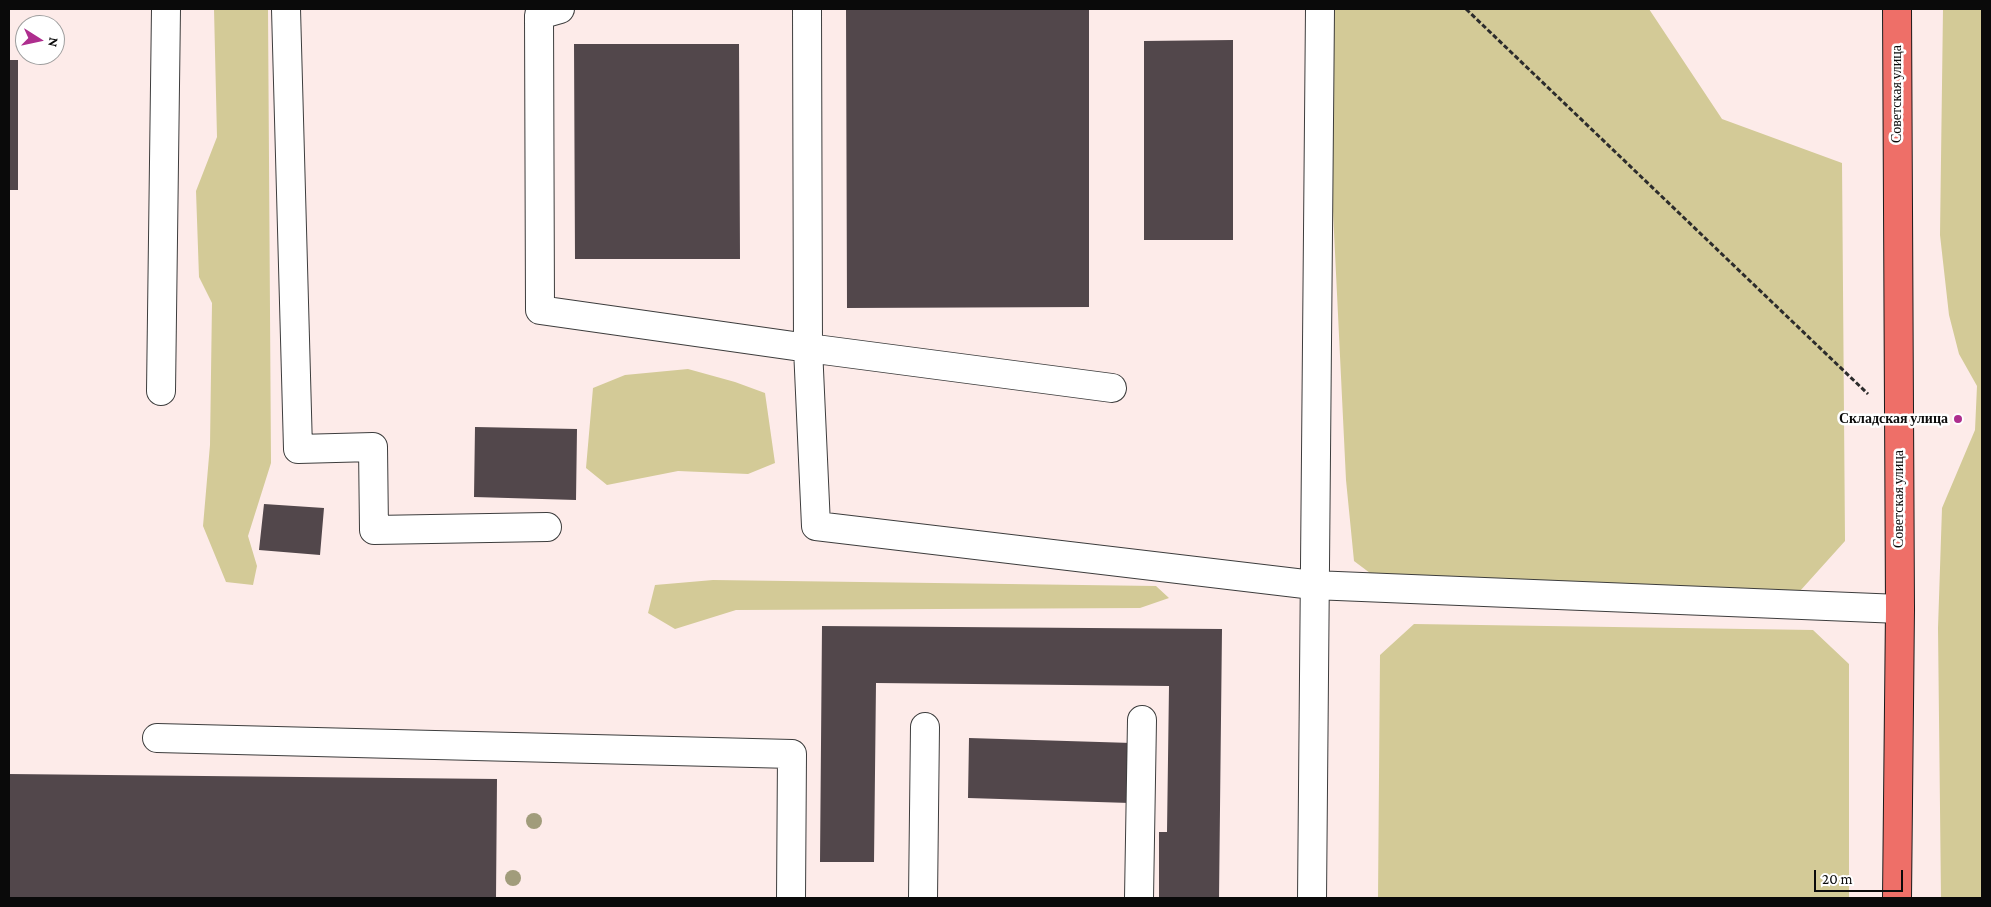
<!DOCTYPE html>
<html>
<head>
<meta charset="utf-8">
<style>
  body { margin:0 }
  #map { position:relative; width:1991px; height:907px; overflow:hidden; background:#fdebe9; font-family:"Crimson Pro",serif }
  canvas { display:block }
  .frame { position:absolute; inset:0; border:10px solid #0a0a0a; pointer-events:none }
  .north { position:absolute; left:15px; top:15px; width:50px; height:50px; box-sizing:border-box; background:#fff; border:1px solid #9d9d9d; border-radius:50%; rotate:100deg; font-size:14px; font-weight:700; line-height:20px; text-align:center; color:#0a0a0a }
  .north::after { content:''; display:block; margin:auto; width:18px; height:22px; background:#ae2e8e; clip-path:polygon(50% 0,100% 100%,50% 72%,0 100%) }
  .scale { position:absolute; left:1814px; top:870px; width:89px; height:22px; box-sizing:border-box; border:2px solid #0a0a0a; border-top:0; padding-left:6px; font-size:15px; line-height:18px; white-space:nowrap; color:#0a0a0a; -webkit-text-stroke:4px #fff; paint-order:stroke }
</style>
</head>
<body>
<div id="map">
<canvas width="1991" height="907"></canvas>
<div class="frame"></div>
<div class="north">N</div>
<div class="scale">20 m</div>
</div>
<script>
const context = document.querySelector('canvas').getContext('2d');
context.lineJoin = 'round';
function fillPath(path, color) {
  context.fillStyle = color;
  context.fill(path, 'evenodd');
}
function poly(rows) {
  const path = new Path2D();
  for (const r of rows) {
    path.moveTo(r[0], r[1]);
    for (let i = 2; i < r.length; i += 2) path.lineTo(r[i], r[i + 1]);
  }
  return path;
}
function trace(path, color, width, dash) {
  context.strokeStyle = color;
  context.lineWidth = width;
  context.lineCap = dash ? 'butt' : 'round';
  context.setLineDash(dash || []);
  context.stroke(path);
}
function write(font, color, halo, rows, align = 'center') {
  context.font = font + ' "Crimson Pro",serif';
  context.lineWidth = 5;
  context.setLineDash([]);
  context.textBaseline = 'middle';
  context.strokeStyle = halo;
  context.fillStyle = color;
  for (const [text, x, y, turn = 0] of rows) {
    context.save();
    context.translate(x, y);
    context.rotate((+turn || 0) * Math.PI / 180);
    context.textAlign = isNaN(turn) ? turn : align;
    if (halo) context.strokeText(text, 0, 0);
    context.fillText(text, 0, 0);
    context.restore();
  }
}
const forest = poly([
  [214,9,268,9,271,463,248,536,257,566,253,585,226,582,203,526,210,445,212,303,199,277,196,191,217,137],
  [1326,9,1649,9,1722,119,1842,163,1845,541,1800,591,1374,576,1354,561,1346,480,1331,170],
  [1943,9,1982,9,1982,898,1941,898,1938,628,1942,508,1975,430,1977,386,1959,354,1949,315,1940,235],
  [688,369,735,382,765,393,775,463,748,474,678,471,607,485,586,468,593,388,625,375],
  [713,580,1156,586,1169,598,1140,608,736,610,675,629,648,613,655,585],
  [1414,624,1813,630,1849,664,1849,898,1378,898,1380,655]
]);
const building = poly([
  [846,9,1089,9,1089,307,847,308],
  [1233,40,1233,240,1144,240,1144,41],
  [574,44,739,44,740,259,575,259],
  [9,60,18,60,18,190,9,190],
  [475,427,577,429,576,500,474,497],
  [264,504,324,508,320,555,259,550],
  [822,626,1222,629,1219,898,1159,898,1159,832,1167,832,1169,686,876,683,874,862,820,862],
  [969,738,1132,743,1130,803,968,798],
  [9,774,497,779,496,898,9,898]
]);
const path = poly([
  [1466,9,1868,394]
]);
const minor = poly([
  [286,9,298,449,373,447,374,530,547,527],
  [560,9,539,15,540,310,808,348,807,9],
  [1112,388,808,348,816,526,1313,585,1900,609],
  [161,391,166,9],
  [157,738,792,754,791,898],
  [923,898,925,727],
  [1139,898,1142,720],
  [1312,898,1320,9]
]);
const major = poly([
  [1897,898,1900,609,1897,9]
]);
const trees = [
  [534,821],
  [513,878]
];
const markers = [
  [1958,419,5,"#ae2e8e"]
];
const streetNames = [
  ["Советская улица",1897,94,-90],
  ["Советская улица",1899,499,-90]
];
const poiNames = [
  ["Складская улица",1948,419]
];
fillPath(forest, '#d3ca97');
fillPath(building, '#52474b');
trace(minor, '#3d3d3d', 30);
trace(major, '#1b1b1b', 30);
trace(path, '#2c2c2c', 3, [5, 2.5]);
trace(minor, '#fff', 28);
trace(major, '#ee6f68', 28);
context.fillStyle = '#a19c7b';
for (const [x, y] of trees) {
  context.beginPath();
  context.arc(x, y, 8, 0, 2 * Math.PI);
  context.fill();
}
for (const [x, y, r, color] of markers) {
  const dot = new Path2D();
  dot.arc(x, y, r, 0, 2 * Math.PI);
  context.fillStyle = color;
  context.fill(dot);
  trace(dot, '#fff', 2);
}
write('14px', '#0a0a0a', '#fff', streetNames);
write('bold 14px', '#0a0a0a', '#fff', poiNames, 'right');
</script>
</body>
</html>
